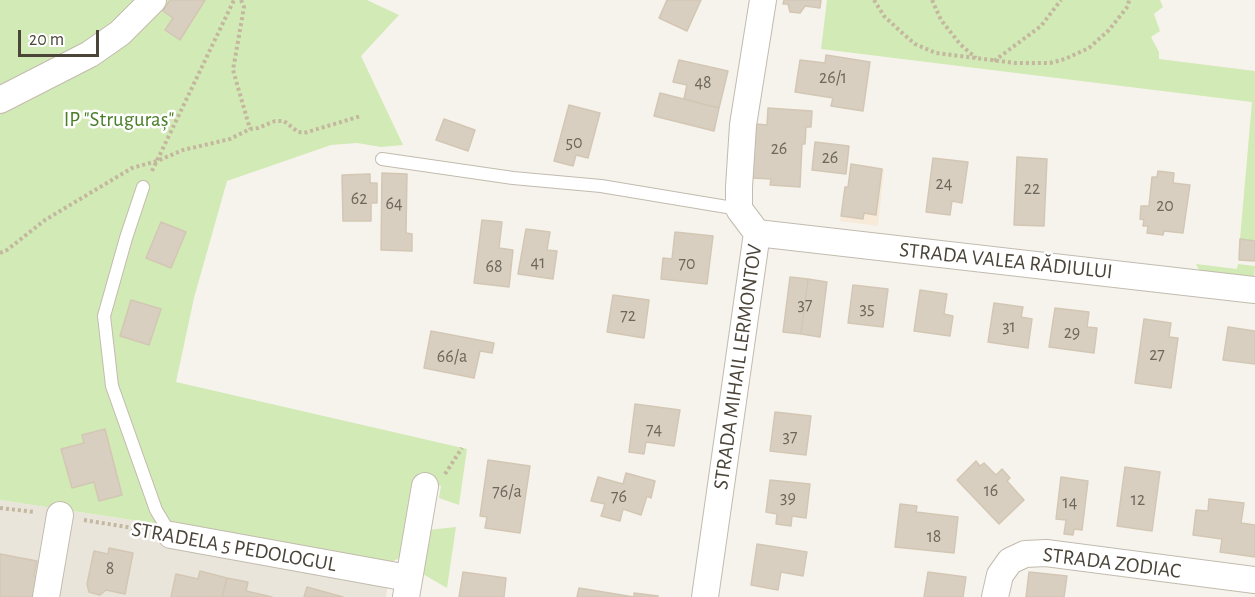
<!DOCTYPE html>
<html>
<head>
<meta charset="utf-8">
<style>
  body { margin:0 }
  #map { position:relative; width:1255px; height:597px; overflow:hidden; background:#f6f3ec; font-family:"Alegreya Sans",sans-serif }
  canvas { display:block }
  .scale { position:absolute; left:18px; top:30px; width:81px; height:27px; box-sizing:border-box; border:3px solid #4b4439; border-top:0; padding-left:8px; font-size:18px; line-height:21px; white-space:nowrap; color:#4b4439; -webkit-text-stroke:4px #fff; paint-order:stroke }
</style>
</head>
<body>
<div id="map">
<canvas width="1255" height="597"></canvas>
<div class="scale">20 m</div>
</div>
<script>
const context = document.querySelector('canvas').getContext('2d');
context.lineJoin = 'round';
function fillPath(path, color) {
  context.fillStyle = color;
  context.fill(path, 'evenodd');
}
function poly(rows) {
  const path = new Path2D();
  for (const r of rows) {
    path.moveTo(r[0], r[1]);
    for (let i = 2; i < r.length; i += 2) path.lineTo(r[i], r[i + 1]);
  }
  return path;
}
function trace(path, color, width, dash) {
  context.strokeStyle = color;
  context.lineWidth = width;
  context.lineCap = dash ? 'butt' : 'round';
  context.setLineDash(dash || []);
  context.stroke(path);
}
function write(font, color, halo, rows, align = 'center') {
  context.font = font + ' "Alegreya Sans",sans-serif';
  context.lineWidth = 5;
  context.setLineDash([]);
  context.textBaseline = 'middle';
  context.strokeStyle = halo;
  context.fillStyle = color;
  for (const [text, x, y, turn = 0] of rows) {
    context.save();
    context.translate(x, y);
    context.rotate((+turn || 0) * Math.PI / 180);
    context.textAlign = isNaN(turn) ? turn : align;
    if (halo) context.strokeText(text, 0, 0);
    context.fillText(text, 0, 0);
    context.restore();
  }
}
const residential = poly([
  [0,500,151,523,179,523,391,562,386,597,0,597]
]);
const commercial = poly([
  [851,164,884,169,878,226,840,221,845,187,848,187]
]);
const green = poly([
  [0,0,367,0,399,15,361,56,403,145,381,147,357,143,331,145,227,181,194,298,176,382,467,449,459,505,439,498,441,486,415,480,400,558,391,562,179,523,152,523,0,500],
  [827,0,1160,0,1163,7,1154,14,1160,31,1151,37,1159,52,1159,59,1255,71,1255,241,1240,239,1252,102,821,49],
  [1196,264,1237,269,1238,264,1255,266,1254,280,1236,277,1220,272,1200,272],
  [456,527,447,588,421,573,428,530]
]);
const building = poly([
  [170,0,205,0,180,40,165,30,173,18,163,11,170,0],
  [667,0,701,0,687,31,659,18,667,0],
  [784,0,821,0,820,8,805,6,800,13,790,12,788,4,783,4,784,0],
  [826,55,870,62,863,111,831,106,833,98,795,92,800,60,825,63,826,55],
  [679,60,728,71,719,108,684,99,687,85,673,82,679,60],
  [660,93,719,108,714,131,654,116,660,93],
  [569,105,600,113,588,158,576,155,573,166,554,161,569,105],
  [768,108,812,111,811,127,806,127,805,144,802,144,800,187,770,185,771,179,752,178,756,124,767,125,768,108],
  [444,119,475,130,468,151,436,140,444,119],
  [815,142,849,146,846,174,812,170,815,142],
  [1017,157,1047,159,1044,226,1014,225,1017,157],
  [933,158,968,162,962,203,952,201,950,215,926,212,933,158],
  [851,164,882,169,876,215,864,213,863,219,841,216,845,187,848,187,851,164],
  [1158,171,1174,173,1173,183,1190,185,1183,233,1164,231,1163,235,1147,233,1148,226,1143,226,1144,220,1140,219,1141,206,1149,206,1152,177,1157,177,1158,171],
  [382,173,407,174,406,233,412,234,412,251,381,250,382,173],
  [370,174,370,183,377,183,377,203,371,203,371,221,343,221,342,175,370,174],
  [482,220,502,222,499,248,513,250,509,287,474,283,482,220],
  [161,222,186,232,171,268,146,258,161,222],
  [526,229,550,232,547,250,557,251,553,279,518,274,526,229],
  [675,232,713,236,707,284,661,279,663,258,672,259,675,232],
  [1240,239,1255,241,1255,261,1239,260,1240,239],
  [790,277,808,279,801,334,783,332,790,277],
  [808,279,827,282,820,337,801,334,808,279],
  [853,285,888,289,883,327,848,323,853,285],
  [920,290,947,294,944,314,953,316,950,336,914,331,920,290],
  [613,295,649,300,644,338,607,332,613,295],
  [131,300,161,309,149,345,120,336,131,300],
  [994,303,1023,307,1021,317,1032,319,1028,348,988,342,994,303],
  [1055,308,1089,312,1087,327,1097,328,1094,353,1049,347,1055,308],
  [1144,319,1171,323,1169,337,1178,338,1171,388,1135,383,1144,319],
  [1228,327,1255,331,1255,364,1223,360,1228,327],
  [431,331,494,343,492,353,480,351,474,378,424,368,431,331],
  [635,404,680,410,674,446,646,442,644,454,629,452,635,404],
  [775,412,811,416,806,455,770,451,775,412],
  [105,429,122,495,99,501,94,482,72,488,61,449,84,443,82,435,105,429],
  [488,460,530,466,520,533,485,528,487,517,480,516,488,460],
  [976,461,980,466,984,463,996,475,1002,469,1010,478,1007,481,1024,500,999,524,957,480,976,461],
  [1125,467,1160,472,1152,531,1117,526,1125,467],
  [626,473,655,481,651,498,647,496,641,515,623,509,620,521,601,516,605,504,591,501,598,477,623,484,626,473],
  [1061,477,1088,481,1082,530,1074,529,1073,535,1064,534,1066,520,1056,519,1061,477],
  [770,480,810,484,806,518,792,516,791,526,776,524,777,514,766,512,770,480],
  [1209,499,1244,503,1241,523,1255,525,1255,557,1220,552,1222,539,1193,535,1196,510,1208,511,1209,499],
  [900,504,917,506,916,512,958,517,954,553,895,547,900,504],
  [757,544,807,552,803,576,781,572,778,590,751,585,757,544],
  [109,548,133,553,125,594,106,590,100,595,89,592,87,584,94,551,108,554,109,548],
  [0,554,37,561,34,576,40,578,36,597,0,597,0,554],
  [200,571,227,578,222,597,171,597,176,574,198,579,200,571],
  [463,572,506,578,504,597,459,597,463,572],
  [928,572,966,577,963,597,924,597,928,572],
  [1029,572,1067,576,1064,597,1026,597,1029,572],
  [227,578,248,582,246,591,272,597,222,597,227,578],
  [307,587,343,597,304,597,307,587],
  [579,588,634,597,634,593,658,596,658,597,577,597,579,588]
]);
const path = poly([
  [241,0,244,7,233,70,250,129],
  [874,0,884,16,900,31,915,44,936,53,1015,63,1050,63,1065,59,1089,48,1109,30,1128,6,1129,0],
  [932,0,941,20,960,44,976,58],
  [994,61,1041,26,1061,0],
  [152,171,234,0],
  [0,253,7,250,45,220,132,168,157,161,183,150,230,139,250,129,258,128,275,121,284,121,298,132,304,133,361,116],
  [445,474,462,448],
  [0,508,35,512],
  [84,520,145,530]
]);
const lane = poly([
  [382,159,513,178,601,186,739,209],
  [143,187,126,238,104,316,112,386,156,510,171,535]
]);
const street = poly([
  [0,100,90,54,120,33,153,0],
  [757,233,1255,290],
  [171,535,408,578],
  [46,597,60,515],
  [406,597,425,486],
  [705,597,757,233,739,209,739,187,743,125,763,0],
  [995,597,1000,575,1010,561,1025,554,1046,553,1255,580]
]);
const numberNames = [
  ["26/1",833,78],
  ["48",703,83],
  ["50",574,143],
  ["26",779,149],
  ["26",830,158],
  ["24",944,184],
  ["22",1032,189],
  ["62",359,199],
  ["64",394,204],
  ["20",1165,206],
  ["41",538,263],
  ["70",687,264],
  ["68",494,267],
  ["37",805,305],
  ["35",867,309],
  ["72",628,316],
  ["31",1009,327],
  ["29",1072,333],
  ["27",1157,355],
  ["66/a",452,357],
  ["74",654,430],
  ["37",790,437],
  ["16",991,491],
  ["76/a",507,492],
  ["76",619,497],
  ["39",788,498],
  ["12",1138,500],
  ["14",1070,503],
  ["18",934,537],
  ["8",110,569]
];
const parkNames = [
  ["IP \"Struguraș\"",119,120]
];
const streetNames = [
  ["STRADA VALEA RĂDIULUI",1006,261,6],
  ["STRADA MIHAIL LERMONTOV",738,367,-82],
  ["STRADELA 5 PEDOLOGUL",234,547,10],
  ["STRADA ZODIAC",1112,563,7]
];
fillPath(residential, '#eae5da');
fillPath(commercial, '#f7ead8');
fillPath(green, '#d2eab5');
fillPath(building, '#d8cfc1');
trace(building, '#d3c7b4', 1.5);
trace(lane, '#c2bbae', 14);
trace(street, '#c2bbae', 28);
trace(path, '#c4b79f', 4, [3, 3]);
trace(lane, '#fff', 12);
trace(street, '#fff', 26);
write('18px', '#6e675b', null, numberNames);
write('21px', '#4a7f2a', '#fff', parkNames);
write('21px', '#4b4439', '#fff', streetNames);
</script>
</body>
</html>
